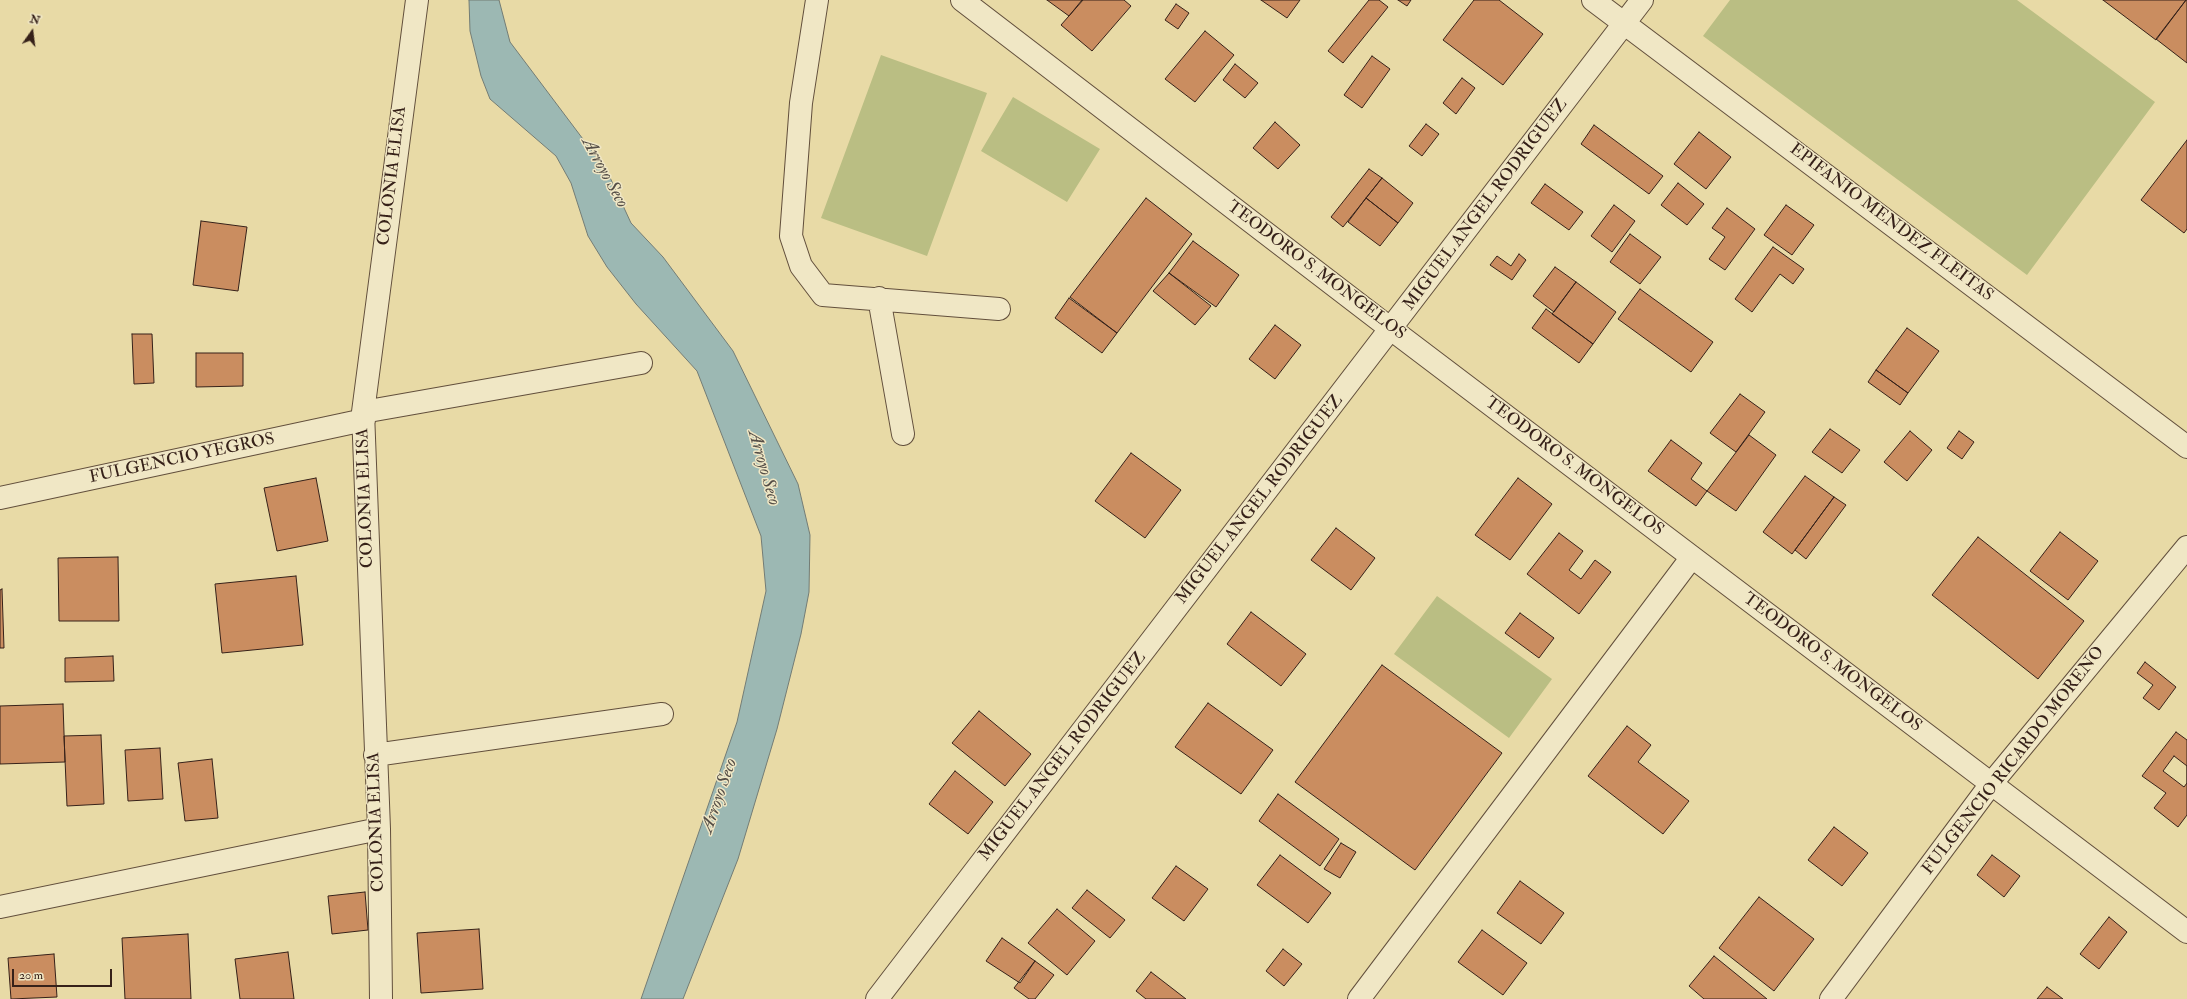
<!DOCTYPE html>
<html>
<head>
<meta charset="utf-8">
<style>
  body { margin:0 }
  #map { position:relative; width:2187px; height:999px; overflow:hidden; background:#e8daa6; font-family:"IM FELL Double Pica",serif }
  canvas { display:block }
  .north { position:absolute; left:12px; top:12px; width:40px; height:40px; -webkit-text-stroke:3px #f0e7c5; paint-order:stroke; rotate:14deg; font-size:11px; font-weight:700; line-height:16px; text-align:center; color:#362119 }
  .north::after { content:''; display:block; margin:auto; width:14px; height:18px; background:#362119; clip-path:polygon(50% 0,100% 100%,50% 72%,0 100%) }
  .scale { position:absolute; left:12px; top:969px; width:100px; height:18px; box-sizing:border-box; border:2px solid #362119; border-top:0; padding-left:5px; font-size:12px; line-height:14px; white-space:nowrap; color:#362119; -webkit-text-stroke:3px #f0e7c5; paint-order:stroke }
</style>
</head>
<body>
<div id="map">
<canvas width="2187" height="999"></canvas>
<div class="north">N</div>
<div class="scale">20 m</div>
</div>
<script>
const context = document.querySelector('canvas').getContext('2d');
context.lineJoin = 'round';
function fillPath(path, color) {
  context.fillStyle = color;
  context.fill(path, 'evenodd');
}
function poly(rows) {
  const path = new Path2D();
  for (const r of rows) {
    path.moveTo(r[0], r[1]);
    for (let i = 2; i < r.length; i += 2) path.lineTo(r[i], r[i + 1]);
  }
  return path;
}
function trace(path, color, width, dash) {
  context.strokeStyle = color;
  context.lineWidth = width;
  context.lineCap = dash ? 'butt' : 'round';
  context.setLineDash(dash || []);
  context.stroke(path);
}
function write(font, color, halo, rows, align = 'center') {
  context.font = font + ' "IM FELL Double Pica",serif';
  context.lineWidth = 3;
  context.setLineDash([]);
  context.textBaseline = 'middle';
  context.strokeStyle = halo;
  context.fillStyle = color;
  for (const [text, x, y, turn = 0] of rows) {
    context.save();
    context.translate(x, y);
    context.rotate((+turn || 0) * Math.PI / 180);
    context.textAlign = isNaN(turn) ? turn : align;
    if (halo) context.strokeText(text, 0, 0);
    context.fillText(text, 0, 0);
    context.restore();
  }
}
const green = poly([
  [1730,0,2017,0,2155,102,2027,275,1703,36],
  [881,55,987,93,927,256,821,218],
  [1013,97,1100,149,1067,202,981,151],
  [1437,596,1552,679,1509,738,1394,654]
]);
const water = poly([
  [469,0,499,0,510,42,607,171,631,223,663,257,733,351,798,484,810,535,809,592,801,634,777,729,738,859,683,999,641,999,737,722,766,591,761,536,697,371,636,304,607,267,588,236,571,183,556,156,490,99,481,76,470,31,469,0]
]);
const building = poly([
  [1047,0,1082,0,1069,16,1047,0],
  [1083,0,1124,0,1131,6,1092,51,1061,25,1083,0],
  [1261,0,1300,0,1287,18,1261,0],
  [1369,0,1379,0,1388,7,1343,63,1328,51,1369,0],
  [1398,0,1411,0,1407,6,1398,0],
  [1474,0,1499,0,1543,34,1503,85,1443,40,1474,0],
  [2103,0,2186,0,2156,40,2103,0],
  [2186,0,2187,0,2187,63,2156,39,2186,0],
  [1176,4,1189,13,1178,29,1165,20,1176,4],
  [1205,31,1234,55,1195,102,1165,79,1205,31],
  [1372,56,1390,69,1362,108,1344,95,1372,56],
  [1235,64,1258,83,1245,98,1223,80,1235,64],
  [1462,78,1475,88,1456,114,1443,103,1462,78],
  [1275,122,1300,145,1278,169,1253,148,1275,122],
  [1426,124,1439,134,1422,156,1409,146,1426,124],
  [1594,125,1663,176,1649,194,1581,144,1594,125],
  [1699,132,1731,157,1706,189,1674,164,1699,132],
  [2187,140,2187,229,2184,233,2141,200,2187,140],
  [1369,169,1382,178,1343,227,1331,217,1369,169],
  [1382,178,1413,203,1398,223,1366,198,1382,178],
  [1678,183,1704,204,1687,225,1661,205,1678,183],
  [1545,184,1583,212,1569,230,1531,203,1545,184],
  [1146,198,1192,234,1117,333,1070,297,1146,198],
  [1366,198,1398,223,1380,246,1348,222,1366,198],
  [1614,205,1635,221,1612,252,1591,236,1614,205],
  [1786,205,1814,225,1792,255,1764,235,1786,205],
  [1727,208,1755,229,1725,270,1709,259,1725,237,1712,228,1727,208],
  [201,221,247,227,238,291,193,285,201,221],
  [1630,234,1661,257,1640,284,1610,262,1630,234],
  [1193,241,1239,275,1216,307,1169,273,1193,241],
  [1773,247,1804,269,1793,284,1780,274,1752,312,1735,299,1773,247],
  [1519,254,1526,260,1512,280,1490,265,1497,256,1511,266,1519,254],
  [1555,267,1576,282,1554,312,1533,296,1555,267],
  [1169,273,1211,306,1195,325,1153,291,1169,273],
  [1576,282,1616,312,1593,344,1552,314,1576,282],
  [1640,289,1713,342,1691,372,1618,319,1640,289],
  [1069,298,1117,333,1102,353,1055,318,1069,298],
  [1546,309,1593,344,1579,363,1532,328,1546,309],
  [1275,325,1301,345,1275,379,1249,359,1275,325],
  [1907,328,1939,351,1908,393,1876,370,1907,328],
  [132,334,152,334,154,383,134,384,132,334],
  [196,353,243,353,243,386,196,387,196,353],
  [1876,370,1908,393,1900,405,1868,382,1876,370],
  [1740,394,1765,412,1736,452,1710,433,1740,394],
  [1830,429,1860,450,1842,473,1812,452,1830,429],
  [1910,431,1932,450,1907,481,1884,462,1910,431],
  [1959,431,1974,442,1962,459,1947,448,1959,431],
  [1749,435,1776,455,1736,511,1707,491,1749,435],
  [1671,440,1702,463,1691,479,1707,491,1696,506,1648,471,1671,440],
  [1131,453,1181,490,1145,538,1095,501,1131,453],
  [1805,476,1834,497,1792,554,1763,532,1805,476],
  [316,478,328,541,277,551,264,488,316,478],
  [1518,478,1552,504,1510,560,1475,535,1518,478],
  [1834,497,1846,505,1806,559,1795,550,1834,497],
  [1336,528,1375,558,1351,590,1311,560,1336,528],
  [2060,532,2098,561,2068,600,2030,571,2060,532],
  [1559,533,1583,551,1569,570,1581,579,1595,560,1611,572,1579,614,1527,574,1559,533],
  [1978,537,2084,621,2038,679,1932,595,1978,537],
  [118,557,119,621,59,621,58,558,118,557],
  [296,576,303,645,222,653,215,584,296,576],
  [2,589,4,648,0,648,0,590,2,589],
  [1251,612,1306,654,1281,686,1227,644,1251,612],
  [1520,613,1554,638,1539,658,1505,633,1520,613],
  [113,656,114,681,65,682,65,658,113,656],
  [2145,662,2176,687,2159,710,2143,698,2153,685,2137,673,2145,662],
  [1382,665,1502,753,1415,870,1295,782,1382,665],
  [1208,703,1273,750,1241,794,1175,747,1208,703],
  [63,704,65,762,0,764,0,706,63,704],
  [979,711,1031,754,1005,786,952,743,979,711],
  [1627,726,1651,745,1638,762,1689,801,1663,834,1588,776,1627,726],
  [2176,732,2187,740,2187,815,2178,827,2154,808,2166,793,2142,776,2176,732],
  [101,735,104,804,67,806,64,736,101,735],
  [160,748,163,799,128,801,125,750,160,748],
  [2174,756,2187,766,2187,783,2184,787,2163,771,2174,756],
  [212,759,218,818,185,821,178,763,212,759],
  [955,771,993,802,968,834,929,804,955,771],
  [1278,794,1339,839,1320,866,1259,821,1278,794],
  [1834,827,1868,853,1842,886,1808,860,1834,827],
  [1341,843,1356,852,1340,878,1324,869,1341,843],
  [1280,855,1331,893,1308,923,1257,885,1280,855],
  [1992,855,2020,876,2004,897,1977,875,1992,855],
  [1176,866,1208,889,1184,921,1152,898,1176,866],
  [1520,881,1564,913,1541,944,1497,913,1520,881],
  [1087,890,1125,920,1110,938,1072,908,1087,890],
  [365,892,368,930,332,934,328,896,365,892],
  [1759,897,1814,939,1774,991,1719,948,1759,897],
  [1057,909,1095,941,1067,975,1028,943,1057,909],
  [2109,917,2127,932,2099,969,2080,954,2109,917],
  [479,929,483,989,421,993,417,933,479,929],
  [1482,930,1527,963,1503,995,1458,962,1482,930],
  [188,934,191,999,125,999,122,938,188,934],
  [1002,938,1035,961,1020,983,986,961,1002,938],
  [1283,949,1302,964,1284,986,1266,971,1283,949],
  [288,952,294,999,240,999,235,959,288,952],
  [54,954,57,997,11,999,8,958,54,954],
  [1714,956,1767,999,1704,999,1689,986,1714,956],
  [1035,961,1054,975,1035,999,1029,999,1014,988,1035,961],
  [1151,972,1186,999,1146,999,1136,991,1151,972],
  [2047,987,2063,999,2037,999,2047,987]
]);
const minor = poly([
  [817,0,801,103,791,236,801,266,823,295,999,309],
  [962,0,1391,329,2187,932],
  [1593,0,2187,447],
  [879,298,903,434],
  [363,412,641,363],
  [0,498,364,420],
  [375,755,662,714],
  [0,907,379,829],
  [381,999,379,829,363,412,417,0],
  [877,999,1642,0],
  [1359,999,1692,557],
  [1831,999,1991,784,2187,547]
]);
const streetNames = [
  ["COLONIA ELISA",393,176,-83],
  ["MIGUEL ANGEL RODRIGUEZ",1486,205,-53],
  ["EPIFANIO MENDEZ FLEITAS",1891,223,37],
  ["TEODORO S. MONGELOS",1316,271,37],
  ["FULGENCIO YEGROS",182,459,-12],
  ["TEODORO S. MONGELOS",1574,467,37],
  ["COLONIA ELISA",366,498,-92],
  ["MIGUEL ANGEL RODRIGUEZ",1260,500,-52],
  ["TEODORO S. MONGELOS",1832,663,37],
  ["MIGUEL ANGEL RODRIGUEZ",1063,757,-52],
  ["FULGENCIO RICARDO MORENO",2014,761,-52],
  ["COLONIA ELISA",377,822,-92]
];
const waterNames = [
  ["Arroyo Seco",604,173,61],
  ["Arroyo Seco",763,468,74],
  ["Arroyo Seco",720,796,-71]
];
fillPath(green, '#babe83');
fillPath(water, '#9cb8b3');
trace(water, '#737c75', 1);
fillPath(building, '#ca8d60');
trace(building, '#362119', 1);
trace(minor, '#624f3c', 24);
trace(minor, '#f0e7c5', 22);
write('17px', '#362119', '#f0e7c5', streetNames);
write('italic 18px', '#554e47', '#f0e7c5', waterNames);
</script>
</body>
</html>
